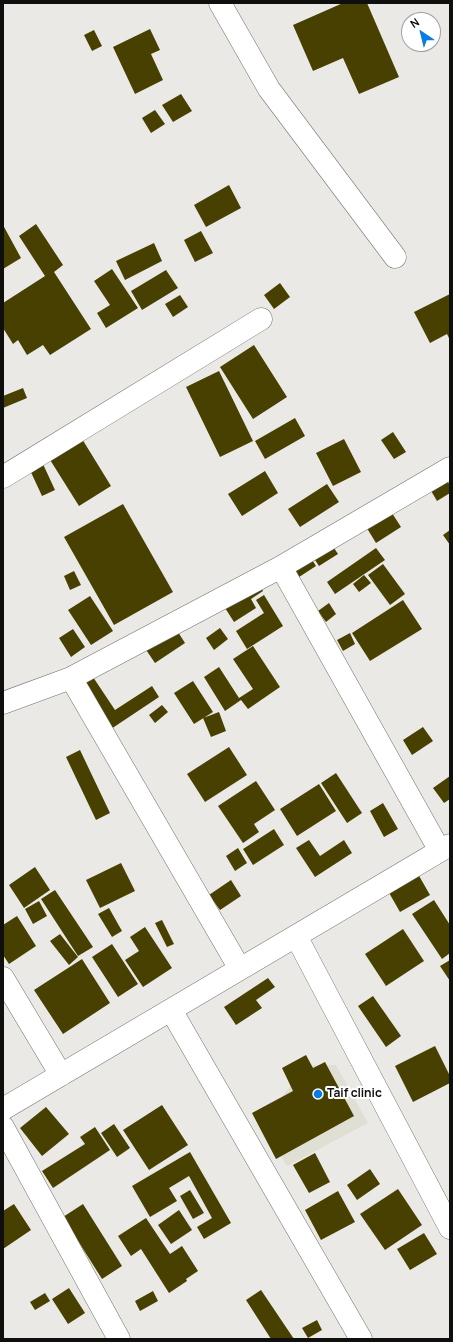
<!DOCTYPE html>
<html>
<head>
<meta charset="utf-8">
<style>
  body { margin:0 }
  #map { position:relative; width:453px; height:1342px; overflow:hidden; background:#eae9e5; font-family:Manrope,sans-serif }
  canvas { display:block }
  .frame { position:absolute; inset:0; border:4px solid #0f0f0e; pointer-events:none }
  .north { position:absolute; left:401px; top:12px; width:40px; height:40px; box-sizing:border-box; background:#fff; border:1px solid #9f9f9f; border-radius:50%; rotate:325deg; font-size:11px; font-weight:700; line-height:16px; text-align:center; color:#0f0f0e }
  .north::after { content:''; display:block; margin:auto; width:14px; height:18px; background:#067de4; clip-path:polygon(50% 0,100% 100%,50% 72%,0 100%) }
</style>
</head>
<body>
<div id="map">
<canvas width="453" height="1342"></canvas>
<div class="frame"></div>
<div class="north">N</div>
</div>
<script>
const context = document.querySelector('canvas').getContext('2d');
context.lineJoin = 'round';
function fillPath(path, color) {
  context.fillStyle = color;
  context.fill(path, 'evenodd');
}
function poly(rows) {
  const path = new Path2D();
  for (const r of rows) {
    path.moveTo(r[0], r[1]);
    for (let i = 2; i < r.length; i += 2) path.lineTo(r[i], r[i + 1]);
  }
  return path;
}
function trace(path, color, width, dash) {
  context.strokeStyle = color;
  context.lineWidth = width;
  context.lineCap = dash ? 'butt' : 'round';
  context.setLineDash(dash || []);
  context.stroke(path);
}
function write(font, color, halo, rows, align = 'center') {
  context.font = font + ' Manrope,sans-serif';
  context.lineWidth = 4;
  context.setLineDash([]);
  context.textBaseline = 'middle';
  context.strokeStyle = halo;
  context.fillStyle = color;
  for (const [text, x, y, turn = 0] of rows) {
    context.save();
    context.translate(x, y);
    context.rotate((+turn || 0) * Math.PI / 180);
    context.textAlign = isNaN(turn) ? turn : align;
    if (halo) context.strokeText(text, 0, 0);
    context.fillText(text, 0, 0);
    context.restore();
  }
}
const built = poly([
  [305,1065,336,1065,368,1123,287,1166,262,1126]
]);
const building = poly([
  [343,3,367,3,399,77,359,94,343,58,313,71,293,25],
  [150,29,160,50,151,54,163,80,135,94,113,47],
  [94,30,102,46,92,51,84,35],
  [181,94,192,111,173,122,162,105],
  [155,110,165,124,151,133,142,118],
  [229,185,241,208,206,227,194,205],
  [36,224,63,265,54,272,91,329,50,355,43,345,27,355,18,340,13,344,3,328,3,303,45,276,19,236],
  [3,225,21,258,3,269],
  [201,231,213,253,195,262,184,240],
  [154,243,162,261,125,280,116,261],
  [112,269,138,308,106,328,97,313,110,305,94,281],
  [166,270,178,288,142,310,131,291],
  [280,283,290,297,274,309,264,295],
  [450,294,450,340,447,334,430,343,414,312],
  [180,295,188,307,173,317,165,304],
  [254,345,287,397,253,419,220,367],
  [219,371,253,441,220,457,186,387],
  [23,388,27,398,3,408,3,396],
  [295,418,305,436,265,459,255,441],
  [393,432,406,452,394,459,381,440],
  [79,434,111,486,79,506,47,455],
  [344,439,361,472,333,486,316,453],
  [36,449,55,490,42,496,23,455],
  [265,471,278,493,242,516,228,494],
  [446,479,450,485,450,493,437,501,430,489],
  [327,484,339,502,300,527,288,509],
  [123,504,173,592,114,625,64,537],
  [390,510,401,527,376,543,365,525],
  [450,530,450,545,443,535],
  [330,542,338,554,319,566,311,554],
  [376,548,385,560,335,594,327,582],
  [309,555,316,566,296,579,289,568],
  [383,564,405,594,390,605,368,575],
  [74,571,81,585,70,590,64,576],
  [364,575,371,583,359,592,353,584],
  [255,578,263,591,251,599,256,608,234,622,220,600],
  [264,595,283,626,247,649,236,631,264,613,256,600],
  [90,596,113,631,91,645,68,610],
  [403,600,422,629,370,661,352,633],
  [329,603,336,614,326,622,318,611],
  [169,618,185,643,155,663,138,638],
  [220,628,228,639,214,650,206,638],
  [73,629,85,647,71,657,59,638],
  [350,633,355,644,343,651,337,640],
  [253,646,280,687,248,709,241,700,225,711,204,677,219,667,239,698,253,689,233,659],
  [89,671,115,710,152,686,159,697,111,729,78,679],
  [193,681,213,712,194,724,174,693],
  [162,705,168,712,155,723,149,715],
  [219,712,226,731,211,737,203,718],
  [423,727,433,741,412,755,403,740],
  [229,747,247,775,205,802,187,774],
  [80,750,110,813,96,820,66,757],
  [336,773,362,813,347,823,321,783],
  [450,776,450,799,444,803,433,788],
  [256,781,275,810,254,824,259,832,243,843,218,806],
  [319,784,336,811,297,836,280,809],
  [383,803,398,829,384,837,370,811],
  [274,829,284,845,253,865,243,849],
  [309,840,320,856,344,840,352,853,315,877,296,848],
  [238,848,247,863,235,871,226,856],
  [121,863,135,891,100,908,86,880],
  [35,867,50,890,24,908,9,885],
  [418,874,430,895,400,912,388,891],
  [231,880,241,896,220,910,209,895],
  [55,890,93,947,78,956,41,899],
  [434,900,450,925,450,953,442,959,412,914],
  [39,901,47,916,33,924,25,909],
  [109,908,122,931,112,937,98,914],
  [17,916,36,946,9,964,3,955,3,925],
  [162,920,174,944,167,947,155,923],
  [145,927,172,968,143,987,125,960,139,951,130,937],
  [403,929,424,961,386,986,365,954],
  [60,934,78,957,69,965,50,941],
  [112,944,138,984,118,997,92,957],
  [82,959,110,1003,63,1034,34,990],
  [450,960,450,981,440,966],
  [268,978,275,987,256,1000,262,1008,236,1025,224,1007],
  [373,996,401,1036,386,1047,358,1006],
  [435,1046,450,1076,450,1083,413,1102,395,1066],
  [306,1055,313,1068,325,1062,354,1116,276,1159,252,1113,293,1091,282,1068],
  [162,1105,188,1145,149,1170,123,1130],
  [46,1107,69,1134,42,1156,20,1128],
  [114,1124,130,1148,117,1157,101,1133],
  [95,1127,110,1150,53,1188,42,1171,85,1144,80,1137],
  [190,1152,231,1223,204,1239,197,1227,212,1218,189,1176,169,1188,177,1201,150,1217,132,1186],
  [315,1153,330,1182,309,1193,293,1165],
  [370,1169,380,1184,357,1200,347,1185],
  [398,1189,422,1225,385,1250,360,1214],
  [190,1190,204,1213,193,1219,180,1196],
  [338,1191,355,1222,321,1240,305,1210],
  [14,1204,31,1230,3,1249,3,1211],
  [83,1204,122,1266,102,1279,63,1217],
  [179,1210,192,1230,171,1244,158,1225],
  [146,1218,170,1254,182,1246,198,1271,186,1279,187,1281,169,1293,141,1249,131,1256,118,1236],
  [424,1233,437,1254,410,1270,397,1249],
  [69,1288,85,1313,68,1324,52,1299],
  [261,1290,294,1339,271,1339,246,1300],
  [153,1291,158,1301,140,1311,135,1301],
  [45,1293,50,1301,35,1310,30,1302],
  [317,1320,322,1330,308,1338,302,1328]
]);
const minor = poly([
  [220,3,269,89,395,257],
  [3,477,261,319],
  [281,567,440,851],
  [71,678,240,969],
  [3,703,71,678,281,567,450,468],
  [296,936,450,1228],
  [3,978,61,1075],
  [171,1010,361,1339],
  [3,1109,450,845],
  [3,1127,119,1339]
]);
const markers = [
  [318,1094,5,"#067de4"]
];
const poiNames = [
  ["Taif clinic",327,1094]
];
fillPath(built, '#e0dfd4');
fillPath(building, '#474000');
trace(minor, '#71716d', 23);
trace(minor, '#fff', 22);
for (const [x, y, r, color] of markers) {
  const dot = new Path2D();
  dot.arc(x, y, r, 0, 2 * Math.PI);
  context.fillStyle = color;
  context.fill(dot);
  trace(dot, '#fff', 1.5);
}
write('bold 12px', '#0f0f0e', '#fff', poiNames, 'left');
</script>
</body>
</html>
